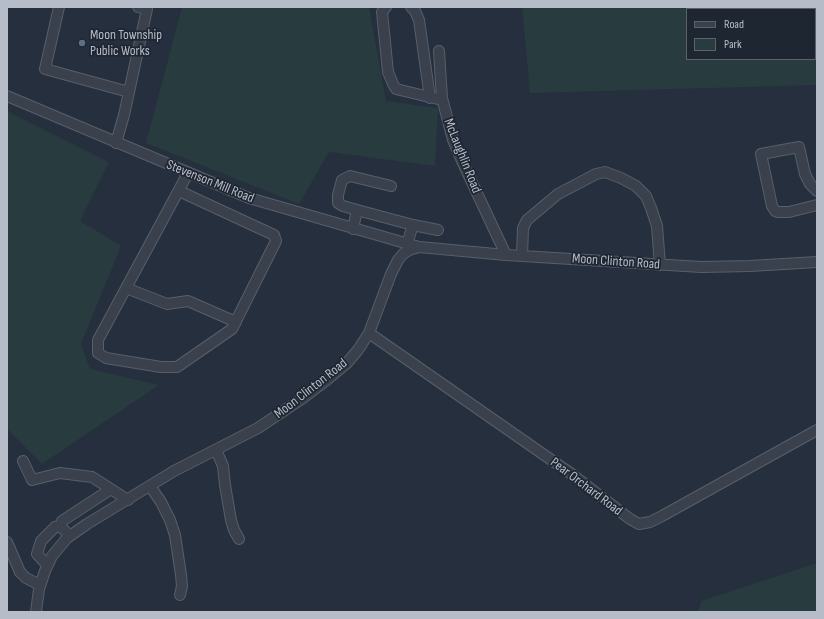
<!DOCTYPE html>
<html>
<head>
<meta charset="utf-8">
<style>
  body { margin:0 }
  #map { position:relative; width:824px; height:619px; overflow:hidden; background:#262f3d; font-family:"Sofia Sans Condensed",sans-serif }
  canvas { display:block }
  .frame { position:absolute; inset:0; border:8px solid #b6bcc8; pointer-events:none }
  .legend { position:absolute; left:686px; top:8px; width:130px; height:52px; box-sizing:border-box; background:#1e2632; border:1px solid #5b626e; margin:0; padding:5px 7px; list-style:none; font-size:12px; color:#b6bcc8 }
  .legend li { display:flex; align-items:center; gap:8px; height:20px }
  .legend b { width:20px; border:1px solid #5b626e }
</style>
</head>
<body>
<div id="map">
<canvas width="824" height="619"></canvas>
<div class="frame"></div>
<ul class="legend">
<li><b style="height:5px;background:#3a414d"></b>Road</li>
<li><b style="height:11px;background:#283b3e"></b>Park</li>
</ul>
</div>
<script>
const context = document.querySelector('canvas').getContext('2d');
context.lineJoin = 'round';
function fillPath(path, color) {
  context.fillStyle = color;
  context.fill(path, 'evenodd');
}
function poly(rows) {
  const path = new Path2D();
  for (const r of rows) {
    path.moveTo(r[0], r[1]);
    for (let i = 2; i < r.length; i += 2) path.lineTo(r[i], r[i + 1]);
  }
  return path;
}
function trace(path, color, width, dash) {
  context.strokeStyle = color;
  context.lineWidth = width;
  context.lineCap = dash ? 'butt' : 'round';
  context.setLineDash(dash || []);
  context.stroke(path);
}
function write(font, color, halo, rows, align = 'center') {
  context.font = font + ' "Sofia Sans Condensed",sans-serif';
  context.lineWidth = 3.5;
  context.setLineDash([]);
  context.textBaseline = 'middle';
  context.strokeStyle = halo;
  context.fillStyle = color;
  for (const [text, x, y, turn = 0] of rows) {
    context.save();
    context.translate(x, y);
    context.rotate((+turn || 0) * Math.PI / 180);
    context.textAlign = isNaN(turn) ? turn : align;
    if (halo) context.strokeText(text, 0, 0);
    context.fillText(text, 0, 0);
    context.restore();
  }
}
const green = poly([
  [182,7,369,7,386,101,438,108,435,166,329,152,299,204,146,143],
  [522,7,817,7,817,85,530,93],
  [687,9,815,9,815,59,687,59],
  [7,111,109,162,80,221,121,246,81,344,90,369,159,385,42,464,7,429],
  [817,563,817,612,698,612,701,601]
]);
const minor = poly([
  [59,7,45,69,129,92],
  [386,7,382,12,388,72,393,84,396,89,442,100],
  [411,7,415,11,419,20,430,98],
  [439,51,442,98,453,140,462,161,506,255],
  [7,96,249,198,419,247],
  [116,143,124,115,147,9,138,7],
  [179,191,274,235,276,241,232,329,177,367,161,367,106,358,98,353,98,340,188,173],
  [817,191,810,184,805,174,799,147,761,154,772,206,775,211,778,212,789,212,817,205],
  [357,210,343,206,338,203,338,195,342,180,350,176,391,186],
  [353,229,357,210,413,225],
  [407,244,413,225,438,230],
  [522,256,523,228,527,220,558,194,596,174,605,172,621,178,636,186,646,196,651,208,657,226,660,265],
  [126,288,167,304,188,301,236,322],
  [369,333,573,475,630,519,639,524,650,522,662,516,817,430],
  [216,450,223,466,225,485,231,520,234,530,239,539],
  [23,461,32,480,60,473,92,477,128,500],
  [150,486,161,502,170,520,175,535,181,575,182,586,180,595],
  [70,536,60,526,62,521,111,489],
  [7,542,20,572,26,578,40,585],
  [47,565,37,554,41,541,55,527,60,526],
  [36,612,39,589,45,571,52,556,67,538,87,524,174,471,258,428,303,398,328,379,346,364,358,350,369,333,391,274,398,260,403,254,409,250,419,247,506,255,701,267,750,266,817,262]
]);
const markers = [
  [82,43,4,"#5c6f8a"]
];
const poiNames = [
  ["Moon Township",90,35],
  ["Public Works",90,51]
];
const streetNames = [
  ["McLaughlin Road",462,156,68],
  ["Stevenson Mill Road",210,182,22],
  ["Moon Clinton Road",616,262,4],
  ["Moon Clinton Road",311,389,-38],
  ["Pear Orchard Road",586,487,37]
];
fillPath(green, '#283b3e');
trace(minor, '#575f6b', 12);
trace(minor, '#3a414d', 10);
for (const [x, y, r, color] of markers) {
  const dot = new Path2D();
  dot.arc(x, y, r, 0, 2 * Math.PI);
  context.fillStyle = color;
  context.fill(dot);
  trace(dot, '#1e2632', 1.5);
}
write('14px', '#b6bcc8', '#1e2632', poiNames, 'left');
write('14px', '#b6bcc8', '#1e2632', streetNames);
</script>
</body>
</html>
